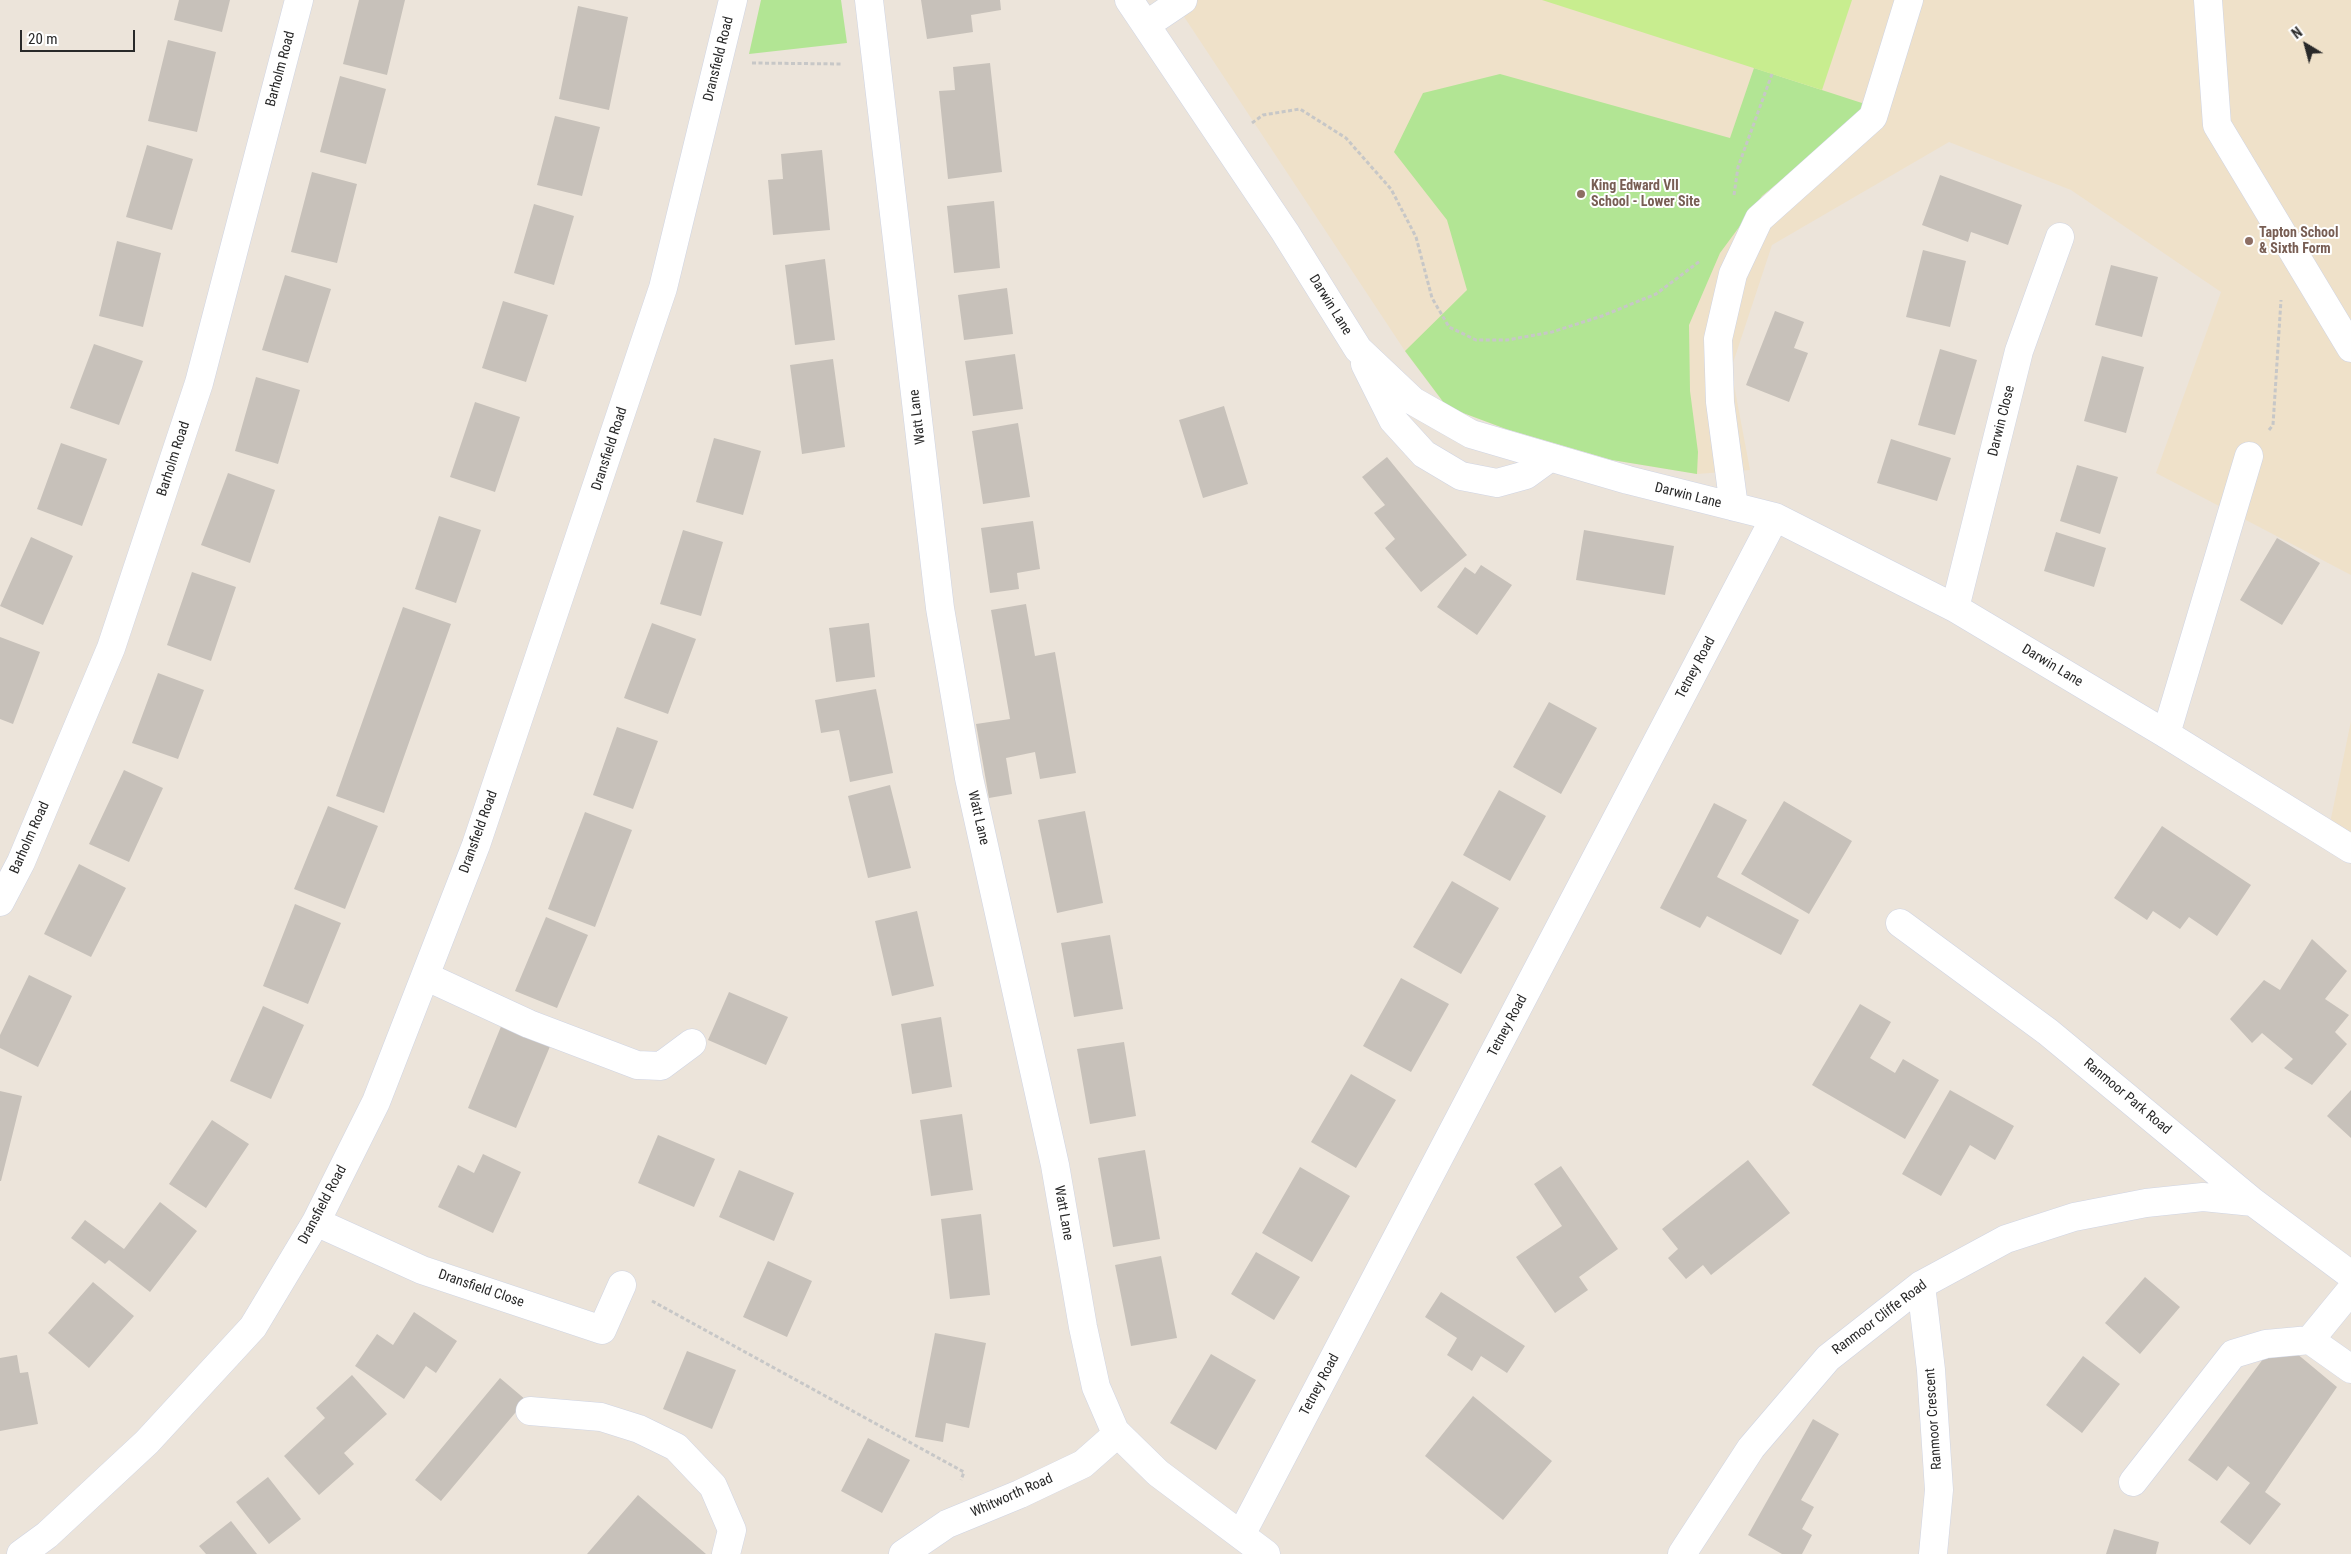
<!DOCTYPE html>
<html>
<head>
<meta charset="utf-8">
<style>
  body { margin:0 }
  #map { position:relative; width:2351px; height:1554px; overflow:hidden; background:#ece4da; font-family:"Roboto Condensed",sans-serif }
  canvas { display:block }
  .north { position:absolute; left:2281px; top:20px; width:50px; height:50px; -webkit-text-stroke:4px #fff; paint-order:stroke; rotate:323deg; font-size:14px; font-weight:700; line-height:20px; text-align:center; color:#292929 }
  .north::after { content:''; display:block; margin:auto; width:18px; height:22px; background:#292929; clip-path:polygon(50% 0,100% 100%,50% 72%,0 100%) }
  .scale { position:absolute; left:20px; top:30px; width:115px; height:22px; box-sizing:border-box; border:2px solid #292929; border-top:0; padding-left:6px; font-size:15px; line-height:18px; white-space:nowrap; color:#292929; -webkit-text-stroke:4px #fff; paint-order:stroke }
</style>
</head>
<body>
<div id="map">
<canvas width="2351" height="1554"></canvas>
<div class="north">N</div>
<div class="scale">20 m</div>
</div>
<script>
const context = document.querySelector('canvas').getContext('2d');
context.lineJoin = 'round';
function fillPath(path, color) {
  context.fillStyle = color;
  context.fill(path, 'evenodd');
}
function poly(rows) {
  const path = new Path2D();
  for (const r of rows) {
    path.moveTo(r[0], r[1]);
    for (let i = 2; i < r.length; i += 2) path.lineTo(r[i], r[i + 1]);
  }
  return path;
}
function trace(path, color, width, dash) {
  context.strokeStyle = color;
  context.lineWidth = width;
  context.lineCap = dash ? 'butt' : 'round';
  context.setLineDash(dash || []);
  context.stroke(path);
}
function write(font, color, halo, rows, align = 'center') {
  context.font = font + ' "Roboto Condensed",sans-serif';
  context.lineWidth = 4;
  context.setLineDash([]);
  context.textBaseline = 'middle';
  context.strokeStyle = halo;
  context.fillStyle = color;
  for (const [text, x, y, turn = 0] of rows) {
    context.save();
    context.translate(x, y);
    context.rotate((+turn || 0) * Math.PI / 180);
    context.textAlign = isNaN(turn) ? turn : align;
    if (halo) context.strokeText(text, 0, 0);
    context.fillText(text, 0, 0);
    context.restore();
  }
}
const education = poly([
  [1173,0,2351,0,2351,575,2156,473,2221,292,2071,190,1949,142,1772,245,1731,369,1750,470,1697,474,1612,460,1506,429,1447,407,1405,351],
  [2351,721,2351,845,2329,828]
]);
const green = poly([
  [761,0,841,0,847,43,749,54],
  [1754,68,1865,104,1840,132,1762,196,1720,253,1689,325,1690,391,1698,452,1697,474,1612,460,1506,429,1447,407,1405,351,1467,290,1447,220,1394,152,1423,93,1500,74,1730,138]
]);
const pitch = poly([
  [1542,0,1852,0,1822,90]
]);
const building = poly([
  [179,0,230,0,222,32,174,20],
  [359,0,405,0,387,75,343,64],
  [921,0,1000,0,1001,10,971,15,973,32,927,39],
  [578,6,628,17,609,110,559,99],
  [168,40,216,52,197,132,148,121],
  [990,63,1002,172,948,179,939,91,955,90,953,67],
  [340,76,386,89,366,164,320,152],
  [555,116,600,127,582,196,537,185],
  [147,145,193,159,172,230,126,217],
  [822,150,830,230,773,235,768,180,783,179,781,154],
  [312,172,357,184,337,263,291,252],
  [1940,175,2022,205,2008,245,1971,232,1968,242,1922,225],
  [994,201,1000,268,954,273,947,206],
  [534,204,574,216,554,285,514,273],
  [117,241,161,253,143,327,99,316],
  [1923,250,1966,261,1950,327,1906,317],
  [825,259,835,340,795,345,785,265],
  [2111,265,2158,277,2142,337,2095,325],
  [285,275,331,289,308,363,262,350],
  [1007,288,1013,334,964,340,958,295],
  [503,301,548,315,526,382,482,368],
  [1775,311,1804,322,1794,348,1808,353,1789,402,1746,385],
  [94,344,143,361,119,425,70,408],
  [1940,349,1977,360,1955,435,1918,425],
  [1015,354,1023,409,973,416,965,361],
  [2102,356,2144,367,2126,433,2084,421],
  [833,359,845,447,802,454,790,365],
  [256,377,300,390,278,464,235,451],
  [475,402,520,417,495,492,450,477],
  [1224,406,1248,484,1203,498,1179,420],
  [1018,423,1030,497,983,504,972,431],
  [714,438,761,451,743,515,696,502],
  [1891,439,1951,458,1937,501,1877,483],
  [61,443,107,459,82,526,37,509],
  [1387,457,1467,555,1421,592,1385,548,1395,539,1374,513,1385,505,1362,477],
  [2077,465,2118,477,2100,534,2060,521],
  [228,473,275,490,250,563,201,545],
  [439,516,481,530,456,603,415,589],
  [1033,521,1040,569,1017,573,1019,589,990,593,981,528],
  [683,530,723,542,701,616,660,604],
  [1584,530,1674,546,1665,595,1576,580],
  [2056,532,2106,548,2094,587,2044,571],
  [31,537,73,556,43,625,0,606],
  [2277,538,2320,563,2282,625,2240,600],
  [1481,565,1512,585,1477,635,1437,607,1465,567,1475,574],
  [192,572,236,587,211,661,167,645],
  [1026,604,1035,656,1055,652,1076,773,1040,779,1035,752,1006,758,1012,794,989,798,976,724,1010,719,991,610],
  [403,607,451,624,384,813,336,796],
  [652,623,696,639,668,714,624,698],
  [869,623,875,677,836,682,829,628],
  [0,637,40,652,13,724,0,719],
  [158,673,204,690,178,759,132,743],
  [876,689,893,773,850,782,839,730,821,733,815,700],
  [1549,702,1597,728,1561,794,1513,767],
  [617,727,658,741,633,809,593,795],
  [124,770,163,788,129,862,89,844],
  [890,785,911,868,868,878,848,796],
  [1499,790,1546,816,1510,881,1463,855],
  [1784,801,1852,841,1809,914,1741,874],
  [1714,803,1747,820,1717,877,1799,920,1781,955,1707,916,1700,928,1660,908],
  [328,806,378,826,345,909,294,889],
  [1085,811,1103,903,1057,913,1038,820],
  [585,812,632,830,595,927,548,909],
  [2162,826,2251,885,2217,936,2189,917,2180,929,2153,911,2147,920,2114,898],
  [79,864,126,888,91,957,44,934],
  [1452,881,1499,908,1461,974,1413,947],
  [295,904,341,923,308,1004,263,986],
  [917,911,934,986,892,996,875,921],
  [546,917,588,935,557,1008,515,991],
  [1110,935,1123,1009,1074,1017,1061,943],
  [2312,939,2347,971,2325,999,2349,1015,2335,1032,2347,1044,2312,1085,2284,1068,2293,1059,2262,1033,2252,1043,2230,1019,2264,980,2280,990],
  [29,975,72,996,38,1067,0,1048,0,1035],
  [1401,978,1449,1004,1411,1072,1363,1046],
  [729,992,788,1017,766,1065,708,1040],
  [1860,1004,1891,1022,1870,1058,1895,1073,1903,1059,1939,1080,1905,1139,1812,1085],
  [263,1006,304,1025,271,1099,230,1081],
  [941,1017,952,1087,912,1094,901,1024],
  [502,1024,551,1044,516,1128,468,1108],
  [1124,1042,1136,1116,1090,1124,1077,1049],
  [1351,1074,1396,1100,1356,1168,1311,1142],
  [1950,1090,2014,1126,1995,1160,1970,1145,1941,1196,1902,1174],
  [2351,1090,2351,1138,2327,1116],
  [0,1091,22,1096,1,1181,0,1181],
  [962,1114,973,1190,931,1196,920,1120],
  [212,1120,249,1144,206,1208,169,1184],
  [658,1135,715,1159,694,1207,638,1183],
  [1145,1150,1160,1239,1113,1247,1098,1158],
  [483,1154,521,1172,493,1233,438,1207,458,1165,474,1173],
  [1748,1160,1790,1213,1711,1275,1703,1265,1686,1279,1668,1258,1678,1249,1662,1229],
  [1561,1166,1618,1249,1579,1277,1588,1290,1555,1313,1516,1257,1562,1226,1534,1184],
  [1300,1167,1350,1196,1312,1262,1262,1233],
  [739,1170,794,1193,774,1241,719,1217],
  [160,1202,197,1231,150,1292,109,1260,105,1264,71,1238,85,1220,124,1249],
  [981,1214,990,1295,950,1299,941,1219],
  [1256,1252,1300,1277,1274,1320,1231,1294],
  [1161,1256,1177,1338,1131,1346,1115,1265],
  [768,1261,812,1281,787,1337,743,1317],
  [2145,1277,2180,1307,2140,1354,2105,1323],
  [93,1282,134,1316,89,1368,48,1333],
  [1441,1292,1525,1346,1507,1373,1481,1356,1472,1371,1447,1355,1457,1338,1425,1317],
  [414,1312,457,1341,436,1373,426,1366,404,1399,355,1366,377,1334,393,1345],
  [935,1333,986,1343,969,1428,946,1423,943,1442,915,1437],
  [2290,1348,2337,1387,2265,1492,2281,1504,2250,1545,2220,1522,2250,1483,2228,1466,2217,1481,2188,1460,2269,1351],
  [687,1351,736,1370,712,1429,663,1409],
  [1211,1354,1256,1380,1216,1450,1170,1423],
  [17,1355,20,1373,28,1372,38,1424,0,1431,0,1358],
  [2083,1356,2120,1384,2082,1433,2046,1405],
  [352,1375,387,1414,344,1453,354,1464,319,1495,284,1456,325,1418,316,1408],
  [500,1378,526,1400,441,1501,415,1480],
  [1473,1396,1552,1461,1503,1520,1425,1456],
  [1813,1419,1839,1434,1801,1500,1814,1507,1802,1529,1812,1535,1802,1554,1782,1554,1748,1535],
  [868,1438,910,1460,882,1513,841,1491],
  [268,1477,301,1519,269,1544,236,1502],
  [638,1495,706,1554,587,1554],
  [231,1521,257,1554,206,1554,199,1546],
  [2114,1529,2159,1542,2156,1554,2106,1554]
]);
const path = poly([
  [752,63,843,64],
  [1252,123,1263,115,1300,109,1346,138,1391,189,1416,237,1432,298,1449,327,1476,340,1507,340,1552,332,1602,316,1656,294,1700,261],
  [1734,195,1738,167,1772,74],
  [2269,430,2273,425,2281,300],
  [652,1301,964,1472,961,1480]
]);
const minor = poly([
  [869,0,940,608,969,778,1055,1165,1083,1327,1096,1387,1115,1431,1158,1473,1266,1554],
  [1129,0,1285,232,1358,349,1413,401,1471,434,1628,480,1775,517,1955,608,2166,734,2351,849],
  [2208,0,2217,125,2351,348],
  [1146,25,1183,0],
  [1365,364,1393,420,1424,454,1461,476,1497,483,1526,475,1548,459],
  [1734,507,1720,402,1718,339,1733,274,1759,219,1873,117,1909,0],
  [1955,608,2019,351,2060,237],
  [2166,734,2249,456],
  [0,902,21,862,111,648,199,383,299,0],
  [1900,923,2048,1032,2253,1202,2351,1275],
  [425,976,529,1024,637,1065,661,1066,692,1043],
  [316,1222,422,1270,602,1330,622,1285],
  [1921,1285,1931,1370,1939,1490,1933,1554],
  [2351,1290,2310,1340,2351,1369],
  [530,1411,601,1417,639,1429,676,1447,713,1486,732,1530,726,1554],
  [2133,1482,2233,1354,2266,1344,2310,1340],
  [1241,1535,1775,517],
  [21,1554,47,1535,147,1442,253,1327,316,1222,376,1102,476,845,663,288,733,0],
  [903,1554,947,1524,1020,1494,1083,1464,1117,1434],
  [1682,1554,1751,1448,1828,1358,1921,1285,2006,1239,2074,1217,2146,1203,2203,1197,2253,1202]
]);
const markers = [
  [1581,194,5,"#8d6e63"],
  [2249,241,5,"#8d6e63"]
];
const streetNames = [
  ["Dransfield Road",719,59,-76],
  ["Barholm Road",281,69,-75],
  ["Darwin Lane",1330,305,58],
  ["Watt Lane",918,417,-97],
  ["Darwin Close",2002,421,-76],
  ["Dransfield Road",610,449,-72],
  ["Barholm Road",174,459,-72],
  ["Darwin Lane",1688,496,14],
  ["Darwin Lane",2052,666,31],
  ["Tetney Road",1696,668,-62],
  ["Watt Lane",978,818,77],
  ["Dransfield Road",479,832,-70],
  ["Barholm Road",30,838,-66],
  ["Tetney Road",1508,1026,-62],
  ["Ranmoor Park Road",2127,1097,40],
  ["Dransfield Road",323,1205,-62],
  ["Watt Lane",1063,1213,80],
  ["Dransfield Close",481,1289,19],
  ["Ranmoor Cliffe Road",1880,1318,-37],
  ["Tetney Road",1320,1385,-62],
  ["Ranmoor Crescent",1934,1419,-94],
  ["Whitworth Road",1012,1496,-24]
];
const educationNames = [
  ["King Edward VII",1591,186],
  ["School - Lower Site",1591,202],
  ["Tapton School",2259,233],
  ["& Sixth Form",2259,249]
];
fillPath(education, '#efe1c9');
fillPath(green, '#b2e594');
fillPath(pitch, '#c8ed8f');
fillPath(building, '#c7c1ba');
trace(minor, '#cfd4e3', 29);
trace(path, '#c7c7c7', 3, [4, 2.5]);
trace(minor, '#fff', 28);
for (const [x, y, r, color] of markers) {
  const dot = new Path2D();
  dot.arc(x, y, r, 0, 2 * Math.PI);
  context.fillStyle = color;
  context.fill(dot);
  trace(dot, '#fff', 2);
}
write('14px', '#292929', '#fff', streetNames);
write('bold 14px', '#785e54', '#fff', educationNames, 'left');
</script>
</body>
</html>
